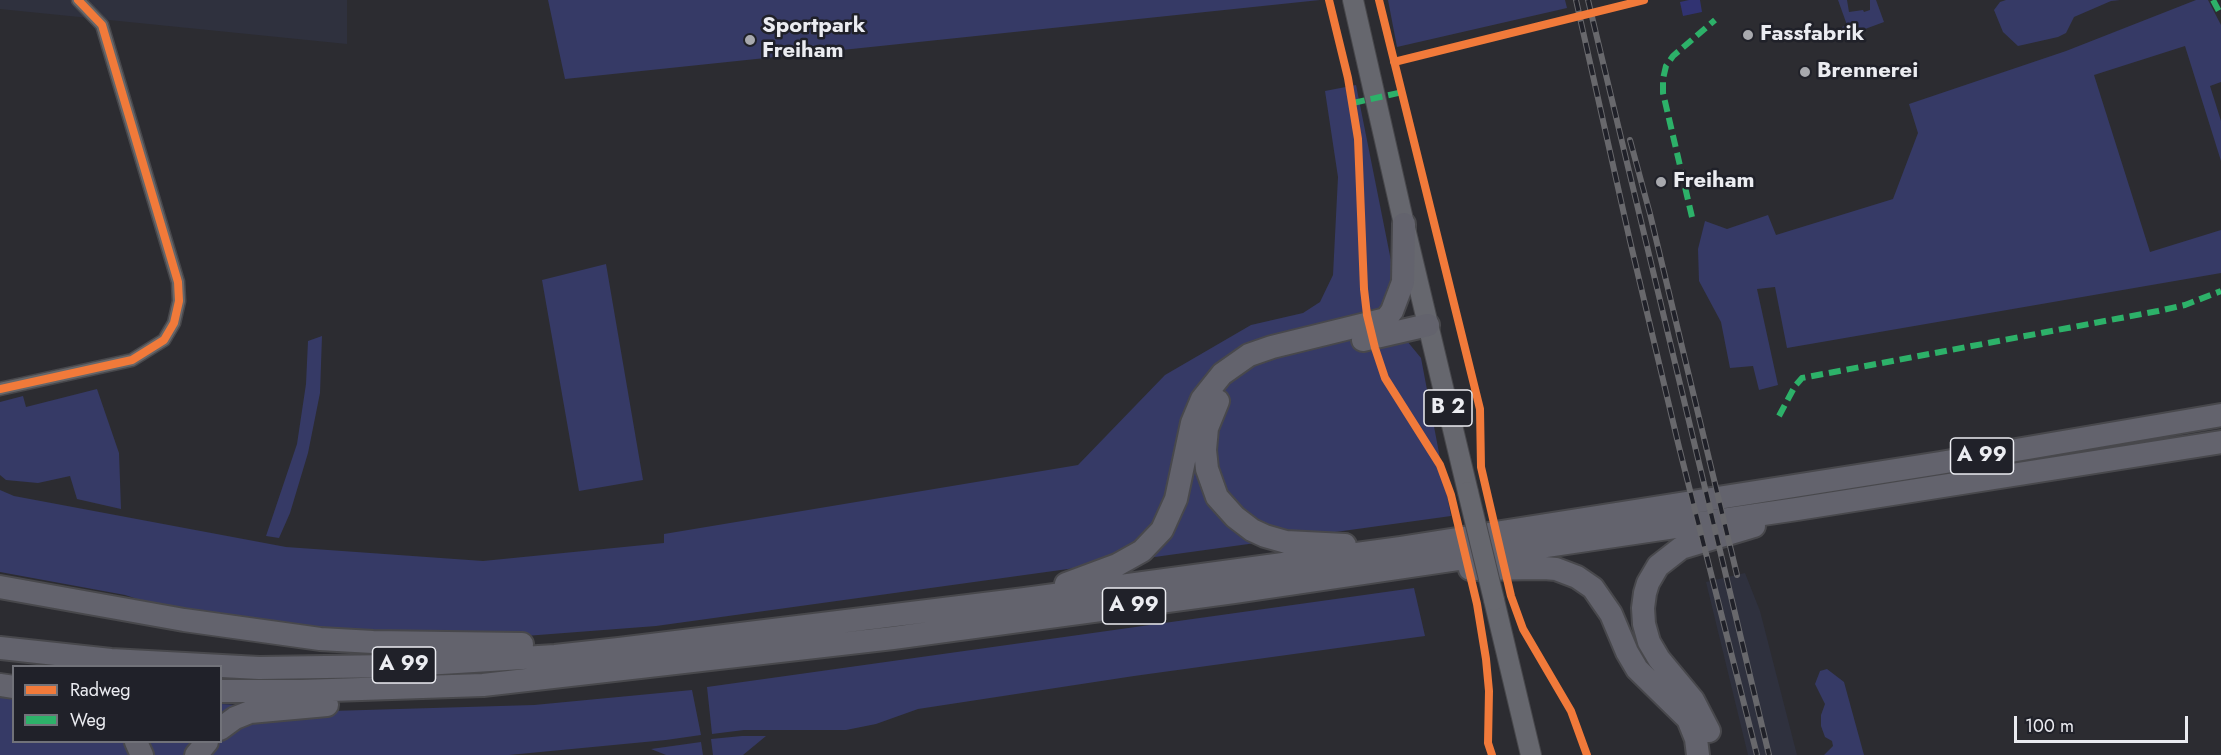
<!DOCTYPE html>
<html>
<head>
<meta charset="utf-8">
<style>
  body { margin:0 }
  #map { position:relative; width:2221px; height:755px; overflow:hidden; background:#2c2c31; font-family:Jost,sans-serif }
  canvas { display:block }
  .legend { position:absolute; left:12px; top:665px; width:210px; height:78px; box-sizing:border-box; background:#202129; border:2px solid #717279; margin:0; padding:8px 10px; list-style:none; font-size:18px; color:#ebecf1 }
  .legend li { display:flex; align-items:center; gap:12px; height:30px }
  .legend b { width:30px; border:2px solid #717279 }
  .scale { position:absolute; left:2014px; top:716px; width:174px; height:27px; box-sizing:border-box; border:3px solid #ebecf1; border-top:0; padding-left:8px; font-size:18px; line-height:21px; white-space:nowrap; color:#ebecf1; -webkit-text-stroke:4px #202129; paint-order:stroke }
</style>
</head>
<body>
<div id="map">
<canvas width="2221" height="755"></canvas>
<ul class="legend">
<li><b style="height:8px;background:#f17a3a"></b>Radweg</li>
<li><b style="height:8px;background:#2db169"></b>Weg</li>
</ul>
<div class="scale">100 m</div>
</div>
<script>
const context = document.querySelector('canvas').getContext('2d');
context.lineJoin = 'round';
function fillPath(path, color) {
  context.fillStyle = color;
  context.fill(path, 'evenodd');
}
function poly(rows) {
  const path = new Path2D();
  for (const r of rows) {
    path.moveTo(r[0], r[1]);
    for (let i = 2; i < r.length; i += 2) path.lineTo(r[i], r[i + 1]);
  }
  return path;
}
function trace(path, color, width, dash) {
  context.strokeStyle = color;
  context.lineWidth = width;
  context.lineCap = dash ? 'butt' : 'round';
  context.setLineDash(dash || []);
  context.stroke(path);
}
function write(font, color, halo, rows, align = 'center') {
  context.font = font + ' Jost,sans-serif';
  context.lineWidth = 5;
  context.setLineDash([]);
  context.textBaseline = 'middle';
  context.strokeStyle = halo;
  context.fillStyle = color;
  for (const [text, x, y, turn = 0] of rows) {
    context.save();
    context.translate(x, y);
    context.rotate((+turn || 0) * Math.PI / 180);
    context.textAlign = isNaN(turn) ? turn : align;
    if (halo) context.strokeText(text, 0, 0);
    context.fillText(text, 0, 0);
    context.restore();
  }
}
const built = poly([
  [0,0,347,0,347,44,0,9],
  [1745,573,1760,611,1797,755,1748,755,1706,582]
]);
const green = poly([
  [548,0,1320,0,565,79],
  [1388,0,1565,0,1567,8,1397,47],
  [1838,0,1847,0,1849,12,1863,10,1864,12,1870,10,1870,0,1876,0,1884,22,1846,36,1842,27,1847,25],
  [2006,0,2120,0,2111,1,2074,17,2066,33,2058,37,2018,46,2003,32,1994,10,2000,2],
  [2196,0,2208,0,2221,25,2221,82,2210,86,2221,121,2221,161,2185,46,2094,75,2150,252,2221,230,2221,273,1787,348,1775,287,1757,289,1778,385,1759,390,1753,366,1730,368,1721,322,1699,281,1698,249,1705,221,1727,229,1768,215,1776,235,1893,199,1918,133,1909,104,2066,51],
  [1356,85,1407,341,1421,358,1451,516,656,626,499,638,369,637,168,609,125,595,0,572,0,490,14,496,286,547,483,561,664,543,664,534,1078,465,1165,375,1251,325,1303,313,1320,302,1333,275,1338,177,1325,91],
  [606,264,643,480,579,491,542,280],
  [322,336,320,393,308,453,290,513,279,538,266,536,297,444,306,384,308,341],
  [97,389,119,453,121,509,77,499,70,476,38,483,6,480,0,475,0,402,23,396,26,407],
  [1414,588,1425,636,1134,676,918,709,876,724,846,730,744,730,712,734,707,687],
  [1827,669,1844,682,1864,755,1824,755,1833,746,1832,741,1825,737,1821,726,1821,715,1825,704,1815,684,1820,671],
  [692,690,701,735,666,740,509,755,0,755,0,694,13,695,14,742,220,742,221,704,331,711,534,705],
  [742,736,766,736,743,755,713,755,711,739],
  [701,742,703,755,666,755,651,749]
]);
const water = poly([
  [1689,0,1700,0,1702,12,1683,16,1680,2]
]);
const minor = poly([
  [0,389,132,360,164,340,174,323,179,301,178,282,102,25,78,0]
]);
const primary = poly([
  [1353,0,1404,224,1468,492],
  [1494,600,1531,755]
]);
const motorway = poly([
  [1363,340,1428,325],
  [1218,401,1207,428,1205,450,1207,469,1217,497,1235,517,1252,530,1265,536,1286,542,1345,545],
  [1470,569,1544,568,1556,569,1577,577,1593,588,1611,614,1627,652,1637,669,1688,719,1696,739,1698,755],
  [1066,584,1117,565,1142,551,1162,530,1176,499,1192,423,1202,399,1222,374,1249,355,1272,347,1386,319,1392,311,1403,282,1404,224],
  [0,587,184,620,320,639,373,642,522,644],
  [0,648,111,660,259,668,392,666,555,656,619,649,1025,599,1401,548,1940,463,2221,415],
  [0,685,14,687],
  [220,691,301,691,483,685,893,638,1234,592,1797,509,2221,442],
  [220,729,235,718,250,712,327,705],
  [1709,731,1693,700,1659,659,1649,642,1644,624,1643,608,1645,593,1648,583,1658,566,1681,548,1754,526],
  [136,742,142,755],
  [196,755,207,742]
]);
const rail = poly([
  [1576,0,1630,241,1679,447,1757,755],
  [1588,0,1769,755],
  [1630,140,1650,214,1737,575]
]);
const primaryBridge = poly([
  [1468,492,1494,600]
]);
const quiet = poly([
  [2213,0,2221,15],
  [1353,103,1403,92],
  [1692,217,1663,93,1663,79,1666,66,1673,56,1715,20],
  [1779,416,1795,386,1802,378,2158,311,2185,305,2221,291]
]);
const cycleway = poly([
  [1329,0,1348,78,1358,139,1364,289,1367,315,1375,348,1385,378,1440,465,1451,495,1477,604,1486,659,1489,691,1488,743,1492,755],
  [1379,0,1480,409,1481,467,1511,596,1523,629,1571,711,1587,755],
  [1394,62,1644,0],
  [0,389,132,360,164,340,174,323,179,301,178,282,102,25,78,0]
]);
const markers = [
  [1748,35,6,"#a8a9ae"],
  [750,40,6,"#a8a9ae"],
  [1805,72,6,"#a8a9ae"],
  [1661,182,6,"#a8a9ae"]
];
const shields = [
  [1448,408,48],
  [1982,456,63],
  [1134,606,63],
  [404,665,63]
];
const shieldNames = [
  ["B 2",1448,408],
  ["A 99",1982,456],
  ["A 99",1134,606],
  ["A 99",404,665]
];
const poiNames = [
  ["Sportpark",762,27],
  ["Freiham",762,52],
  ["Fassfabrik",1760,35],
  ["Brennerei",1817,72],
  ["Freiham",1673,182]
];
fillPath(built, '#2f313e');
fillPath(green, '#363a66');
fillPath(water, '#313372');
trace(minor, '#48484c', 15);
trace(primary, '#48484c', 22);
trace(motorway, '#48484c', 26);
trace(minor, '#666669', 12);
trace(primary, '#66676e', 20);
trace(motorway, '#63636d', 22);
trace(rail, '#68686c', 6);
trace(rail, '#202129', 4, [11]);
trace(primaryBridge, '#48484c', 22, []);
trace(primaryBridge, '#66676e', 20);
trace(quiet, '#2db169', 6, [12, 6]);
trace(cycleway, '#f17a3a', 8);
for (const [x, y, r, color] of markers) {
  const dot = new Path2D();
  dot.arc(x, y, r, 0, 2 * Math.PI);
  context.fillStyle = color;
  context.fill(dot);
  trace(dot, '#202129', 2);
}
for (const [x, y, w] of shields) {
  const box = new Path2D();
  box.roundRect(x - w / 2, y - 18, w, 36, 4.5);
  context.fillStyle = '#202129';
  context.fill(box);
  trace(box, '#ebecf1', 1.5);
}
write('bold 21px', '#ebecf1', null, shieldNames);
write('bold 22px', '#ebecf1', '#202129', poiNames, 'left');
</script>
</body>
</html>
